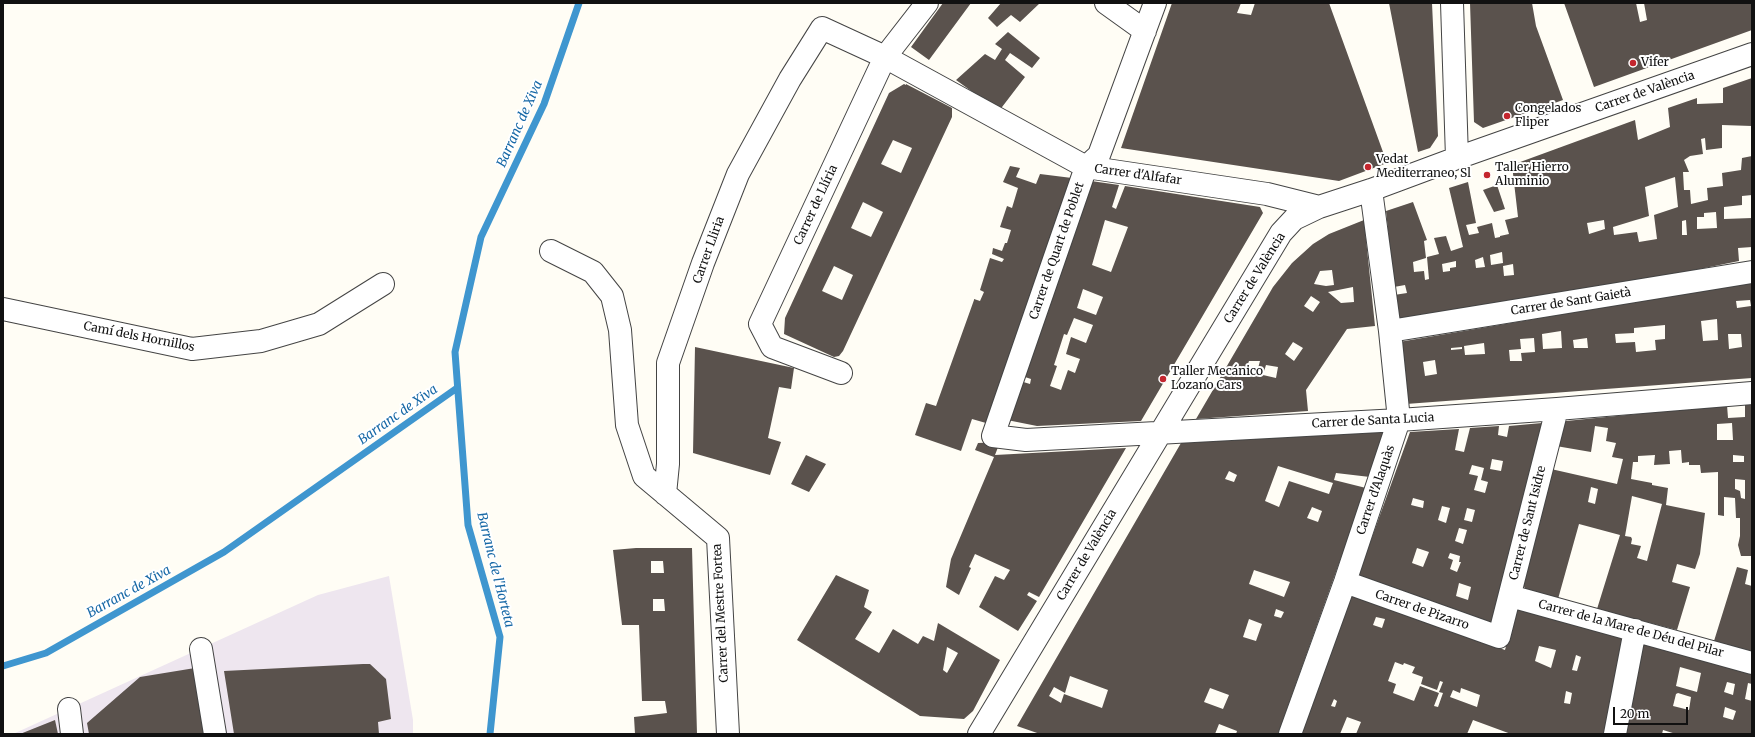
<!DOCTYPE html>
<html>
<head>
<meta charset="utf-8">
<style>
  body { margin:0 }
  #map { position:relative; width:1755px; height:737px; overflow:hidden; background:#fffdf5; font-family:Merriweather,serif }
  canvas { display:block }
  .frame { position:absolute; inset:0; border:4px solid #111; pointer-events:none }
  .scale { position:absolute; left:1613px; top:707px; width:75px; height:18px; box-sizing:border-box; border:2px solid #111; border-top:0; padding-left:5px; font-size:12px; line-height:14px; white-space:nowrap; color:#111; -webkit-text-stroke:3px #fff; paint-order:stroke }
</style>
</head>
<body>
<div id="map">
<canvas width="1755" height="737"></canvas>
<div class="frame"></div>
<div class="scale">20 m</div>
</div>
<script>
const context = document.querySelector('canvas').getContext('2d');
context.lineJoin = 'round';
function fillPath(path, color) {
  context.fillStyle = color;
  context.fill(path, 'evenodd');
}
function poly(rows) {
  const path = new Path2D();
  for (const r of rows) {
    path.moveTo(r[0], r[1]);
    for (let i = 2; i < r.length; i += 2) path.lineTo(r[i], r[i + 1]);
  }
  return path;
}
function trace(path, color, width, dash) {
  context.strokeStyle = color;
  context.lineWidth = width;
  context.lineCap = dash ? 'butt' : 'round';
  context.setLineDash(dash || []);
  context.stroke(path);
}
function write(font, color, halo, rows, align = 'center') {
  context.font = font + ' Merriweather,serif';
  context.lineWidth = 4;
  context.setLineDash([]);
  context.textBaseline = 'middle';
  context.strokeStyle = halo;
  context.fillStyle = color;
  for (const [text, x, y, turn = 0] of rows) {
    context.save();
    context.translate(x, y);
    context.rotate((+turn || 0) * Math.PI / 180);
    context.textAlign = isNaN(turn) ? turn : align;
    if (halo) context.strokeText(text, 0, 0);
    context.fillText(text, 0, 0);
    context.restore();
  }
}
const industrial = poly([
  [389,576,413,720,413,734,13,734,318,595]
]);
const stream = poly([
  [3,666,46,653,224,552,457,388],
  [490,734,500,637,468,525,455,352,481,237,544,104,579,3]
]);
const building = poly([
  [943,3,971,3,929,60,911,47],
  [1001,3,1040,3,1020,22,1011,15,997,27,988,18],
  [1172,3,1241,3,1237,13,1251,15,1255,3,1329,3,1387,163,1339,181,1121,148],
  [1389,3,1432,3,1438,136,1430,148,1418,152],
  [1470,3,1532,3,1536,26,1563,100,1483,128,1474,122],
  [1564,3,1636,3,1640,22,1647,20,1644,3,1752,3,1752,30,1594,87],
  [1008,32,1040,58,1032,68,1010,53,1005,60,1025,77,999,111,956,80,985,54,995,60,1002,49,995,44],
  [1752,78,1752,126,1722,125,1722,148,1706,150,1705,138,1701,139,1703,154,1690,156,1684,160,1689,172,1683,172,1684,190,1690,190,1691,204,1708,200,1707,188,1723,186,1722,173,1741,170,1742,158,1752,156,1752,195,1742,196,1742,205,1724,207,1724,219,1752,218,1752,247,1738,248,1739,261,1690,271,1397,323,1394,295,1407,293,1405,285,1394,287,1386,211,1413,202,1427,240,1424,241,1426,258,1413,262,1414,272,1424,271,1425,280,1429,279,1427,257,1439,254,1434,238,1446,236,1451,251,1463,247,1449,188,1468,182,1476,223,1466,225,1469,235,1479,233,1477,227,1492,223,1495,238,1500,237,1500,236,1509,234,1505,220,1518,217,1512,165,1635,120,1638,140,1670,127,1668,108,1697,98,1697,104,1723,103,1723,88],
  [1675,177,1678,207,1654,215,1657,239,1639,242,1637,232,1614,235,1613,227,1649,216,1645,187],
  [1716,212,1717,228,1697,229,1697,217,1704,217,1704,213],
  [1604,220,1605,229,1589,234,1587,223],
  [1686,220,1687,235,1682,235,1682,221],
  [1502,252,1503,263,1491,265,1490,255],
  [1483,257,1485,267,1476,268,1475,260],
  [1456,261,1456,267,1450,268,1450,271,1443,272,1442,264],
  [1513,264,1514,275,1504,276,1503,266],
  [904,84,906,85,906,84,952,108,952,117,843,351,839,356,834,357,784,334,785,318,889,93],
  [893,140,912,148,901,173,881,164],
  [863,202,883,212,871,237,851,228],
  [834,266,853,275,842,300,822,291],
  [1010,166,1020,168,1016,177,1036,184,1040,174,1072,178,986,423,972,419,961,451,915,435,926,403,936,406,974,300,974,299,980,301,984,292,980,290,990,258,1002,262,1004,259,992,254,993,248,1002,251,1005,243,1007,243,1011,230,1000,227,1007,206,1012,208,1018,188,1003,182],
  [1091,181,1119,185,1112,207,1116,209,1125,186,1260,207,1263,213,1141,421,1037,426,1007,420,1020,381,1030,384,1031,379,1022,376],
  [1105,220,1128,227,1111,272,1092,265],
  [1083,289,1103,297,1096,315,1077,308],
  [1074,318,1093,325,1086,343,1071,337,1066,354,1080,359,1075,373,1068,370,1061,390,1050,386,1057,366,1054,365,1064,334,1067,335],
  [1497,185,1505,209,1494,212,1483,190],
  [1364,220,1375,326,1347,329,1306,390,1308,411,1196,419,1273,287,1292,263,1313,244,1329,234],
  [1332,270,1334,285,1326,286,1314,284,1320,271],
  [1353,287,1354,302,1341,303,1328,292],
  [1311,296,1320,302,1313,312,1304,306],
  [1293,342,1303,348,1294,361,1285,354],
  [1249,361,1260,361,1257,372,1245,372],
  [1266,365,1278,367,1276,378,1263,375],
  [1752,282,1752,378,1406,404,1399,342],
  [1750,300,1751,306,1737,308,1736,301],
  [1717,319,1718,340,1703,341,1701,321],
  [1665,325,1665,339,1655,340,1656,350,1636,352,1635,342,1616,343,1615,334,1634,333,1634,328],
  [1561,331,1562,348,1543,349,1542,334],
  [1728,334,1741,334,1742,347,1729,349],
  [1534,338,1535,352,1521,353,1522,361,1510,361,1509,350,1521,349,1520,339],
  [1587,338,1588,348,1574,348,1573,340],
  [1484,343,1485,354,1465,355,1464,346],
  [1462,347,1462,349,1451,350,1451,348],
  [1435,360,1437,374,1425,376,1423,362],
  [695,347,794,368,791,389,779,387,768,438,781,442,770,475,693,453],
  [1745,404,1752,404,1752,556,1741,556,1738,545,1740,536,1740,518,1736,518,1735,498,1724,497,1724,516,1718,515,1718,472,1701,473,1700,465,1689,465,1689,462,1682,463,1681,450,1669,451,1670,464,1654,465,1655,455,1638,456,1638,462,1633,462,1631,479,1652,483,1652,485,1668,488,1666,505,1705,513,1700,554,1695,569,1677,564,1672,582,1690,587,1677,630,1597,609,1620,535,1579,524,1558,599,1526,590,1522,583,1551,469,1617,484,1623,459,1612,457,1616,443,1606,441,1608,428,1595,426,1591,452,1556,446,1561,426,1566,421,1727,405,1728,418,1745,417],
  [1732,423,1733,440,1717,440,1717,424],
  [1733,455,1744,456,1744,462,1733,462],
  [1735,479,1745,480,1745,499,1741,498,1740,491,1735,489],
  [1591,487,1598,489,1595,504,1588,502],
  [1632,496,1662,504,1647,561,1637,558,1641,546,1631,544,1632,539,1631,537,1625,536],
  [1542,423,1491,624,1358,576,1410,432,1459,429,1455,450,1464,452,1470,428,1499,426,1498,435,1507,437,1509,426],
  [1492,459,1503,461,1501,471,1490,469],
  [1472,465,1484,468,1481,480,1488,482,1485,493,1474,490,1478,476,1469,474],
  [1413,498,1424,501,1423,508,1411,505],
  [1442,506,1450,508,1446,523,1438,520],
  [1467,508,1475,510,1472,522,1464,520],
  [1459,528,1467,530,1463,544,1455,541],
  [1417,548,1429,552,1423,567,1412,563],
  [1450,553,1460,556,1459,562,1461,562,1457,572,1450,569,1453,560,1448,558],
  [1459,583,1471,587,1468,600,1456,596],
  [1386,432,1370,477,1336,473,1334,480,1366,488,1278,734,1236,734,1237,731,1219,724,1215,734,1040,734,1017,726,1181,443],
  [1278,466,1333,483,1329,494,1289,481,1279,507,1265,501],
  [1229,471,1237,475,1234,482,1225,479],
  [1312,507,1322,511,1318,522,1307,518],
  [1254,570,1290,582,1284,597,1249,584],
  [1276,609,1284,612,1281,618,1274,616],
  [1249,619,1262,624,1256,641,1243,637],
  [1070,676,1108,690,1102,708,1064,694,1061,703,1049,696,1054,687,1065,693],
  [1210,688,1229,695,1223,709,1204,702],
  [1000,442,995,455,1126,448,1039,597,1029,592,1027,595,1037,601,1018,631,979,607,995,576,1004,580,1010,570,975,554,969,567,971,568,959,595,946,587,951,559,994,457,975,450,978,443],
  [806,455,826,464,809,492,791,484],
  [636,548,692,548,697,734,635,734,634,717,667,713,665,701,642,701,639,625,622,625,613,550],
  [651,561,663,561,664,573,651,573],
  [653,599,664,599,665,611,653,611],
  [1737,567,1748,570,1745,584,1752,586,1752,652,1714,641],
  [836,575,869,590,864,607,872,612,855,639,879,653,893,629,918,644,923,636,934,641,938,623,1000,660,973,711,964,719,920,716,797,640],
  [947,647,958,653,947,673,943,670],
  [1350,594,1505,650,1516,608,1618,635,1623,642,1605,734,1511,734,1473,720,1467,734,1356,734,1361,722,1347,717,1340,734,1299,734],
  [1376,617,1385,619,1382,628,1373,625],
  [1539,646,1556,650,1551,668,1535,661],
  [1576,655,1581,657,1577,671,1572,670],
  [1395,662,1403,665,1404,663,1415,667,1412,673,1423,677,1421,684,1437,690,1440,681,1443,682,1439,692,1443,693,1438,707,1434,706,1439,693,1420,686,1414,701,1393,693,1396,684,1388,681],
  [1461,688,1480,695,1477,707,1450,697,1453,690,1460,693],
  [1566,691,1572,693,1570,704,1564,703],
  [1334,699,1337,701,1335,707,1331,706],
  [1641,641,1752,673,1752,684,1748,683,1745,699,1752,701,1752,734,1676,734,1663,730,1662,734,1624,734],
  [1680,667,1701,673,1697,692,1676,686],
  [1727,682,1735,684,1733,695,1724,692],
  [1678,693,1691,697,1689,710,1673,706,1676,694],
  [1725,707,1736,711,1733,720,1723,717],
  [363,664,370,664,386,679,391,719,378,722,379,734,234,734,224,671],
  [195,668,204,734,89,734,87,723,140,677],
  [55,720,58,734,20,734]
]);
const minor = poly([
  [1106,3,1145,31],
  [1155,3,1099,155,1086,167,993,436,1026,440,1399,420,1557,409,1752,393],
  [1452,3,1457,158],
  [551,251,593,272,612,296,620,330,627,425,644,476,718,538,728,734],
  [3,309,192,349,261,341,319,324,383,284],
  [1390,331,1752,272],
  [841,373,772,347,760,324,885,57,927,3],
  [665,494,668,464,668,363,703,263,738,174,790,79,822,28,885,57,1086,167,1267,194,1319,207],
  [1345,582,1499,637,1557,409],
  [1510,596,1752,663],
  [201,649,215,734],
  [69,709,72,734],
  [979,734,1281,233,1294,219,1319,207,1371,190,1457,158,1752,54],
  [1290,734,1345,582,1399,420,1390,331,1371,190],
  [1615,734,1635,630]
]);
const markers = [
  [1633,63,4,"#c4262e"],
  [1507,116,4,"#c4262e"],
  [1368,167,4,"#c4262e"],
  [1487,175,4,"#c4262e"],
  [1163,379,4,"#c4262e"]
];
const poiNames = [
  ["Vifer",1641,63],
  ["Congelados",1515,109],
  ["Fliper",1515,123],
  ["Vedat",1376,160],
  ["Mediterraneo, Sl",1376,174],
  ["Taller Hierro",1495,168],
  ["Aluminio",1495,182],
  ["Taller Mecánico",1171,372],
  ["Lozano Cars",1171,386]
];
const streetNames = [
  ["Carrer de València",1645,92,-19],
  ["Carrer d'Alfafar",1138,175,8],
  ["Carrer de Llíria",816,205,-65],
  ["Carrer Lliria",709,250,-70],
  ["Carrer de Quart de Poblet",1057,251,-71],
  ["Carrer de València",1255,278,-58],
  ["Carrer de Sant Gaietà",1571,302,-9],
  ["Camí dels Hornillos",139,337,11],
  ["Carrer de Santa Lucia",1373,421,-3],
  ["Carrer d'Alaquàs",1376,490,-71],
  ["Carrer de Sant Isidre",1528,523,-76],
  ["Carrer de València",1087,555,-59],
  ["Carrer de Pizarro",1422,610,19],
  ["Carrer del Mestre Fortea",721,613,-93],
  ["Carrer de la Mare de Déu del Pilar",1631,629,15]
];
const waterNames = [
  ["Barranc de Xiva",520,124,-66],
  ["Barranc de Xiva",398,415,-35],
  ["Barranc de l'Horteta",495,570,76],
  ["Barranc de Xiva",129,592,-29]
];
fillPath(industrial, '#eee6ef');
trace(stream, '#3f96cf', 7);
fillPath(building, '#5a524d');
trace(minor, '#444', 24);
trace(minor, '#fff', 22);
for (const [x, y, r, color] of markers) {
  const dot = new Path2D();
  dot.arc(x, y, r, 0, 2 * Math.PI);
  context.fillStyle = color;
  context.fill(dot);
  trace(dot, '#fff', 1.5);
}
write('12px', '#111', '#fff', poiNames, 'left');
write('12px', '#111', '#fff', streetNames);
write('italic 13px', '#1768a6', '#fff', waterNames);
</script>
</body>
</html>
